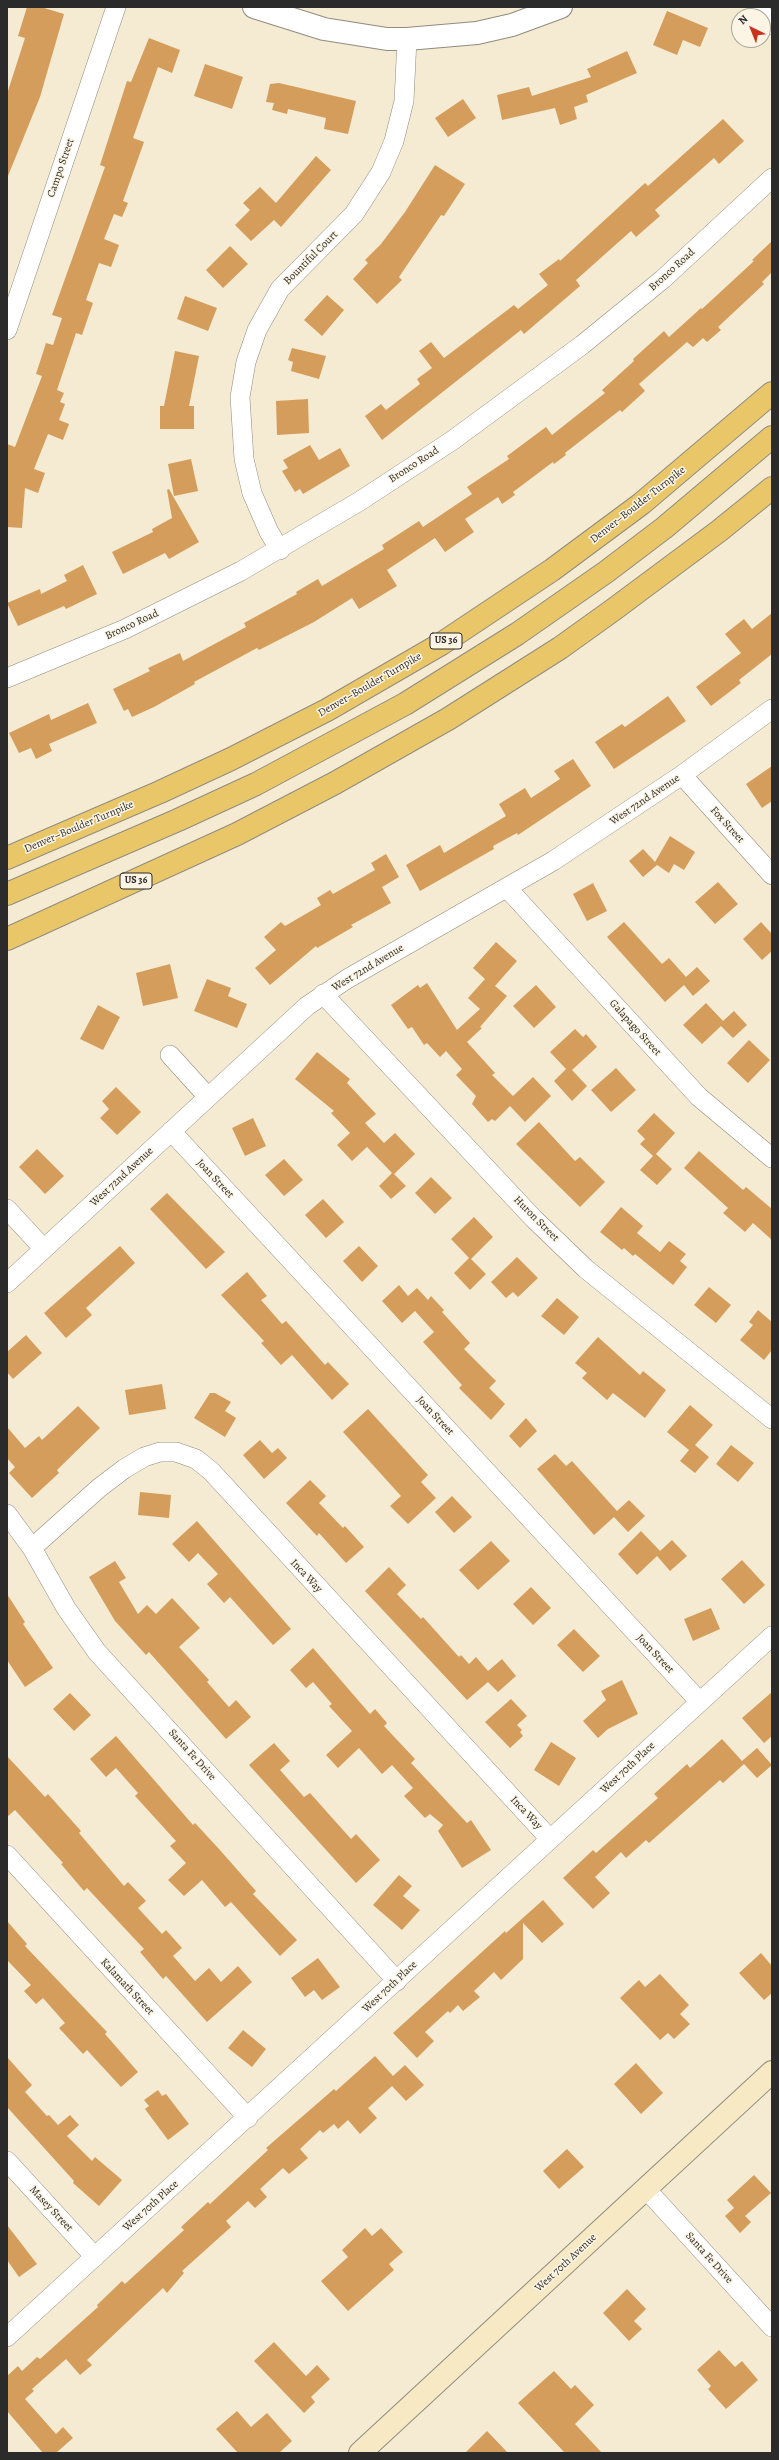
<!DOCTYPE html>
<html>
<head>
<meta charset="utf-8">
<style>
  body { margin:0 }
  #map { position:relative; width:779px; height:2460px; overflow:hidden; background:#f5ebd2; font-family:Alegreya,serif }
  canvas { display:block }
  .frame { position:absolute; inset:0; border:8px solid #2b2b2b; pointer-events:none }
  .north { position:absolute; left:731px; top:8px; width:40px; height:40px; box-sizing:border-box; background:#fcf5e5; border:1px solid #a8a49b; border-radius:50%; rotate:317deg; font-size:11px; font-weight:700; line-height:16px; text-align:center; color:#2b2b2b }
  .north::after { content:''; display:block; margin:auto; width:14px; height:18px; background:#c8321e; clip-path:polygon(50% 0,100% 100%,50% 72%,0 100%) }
</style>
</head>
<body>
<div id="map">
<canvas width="779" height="2460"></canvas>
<div class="frame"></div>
<div class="north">N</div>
</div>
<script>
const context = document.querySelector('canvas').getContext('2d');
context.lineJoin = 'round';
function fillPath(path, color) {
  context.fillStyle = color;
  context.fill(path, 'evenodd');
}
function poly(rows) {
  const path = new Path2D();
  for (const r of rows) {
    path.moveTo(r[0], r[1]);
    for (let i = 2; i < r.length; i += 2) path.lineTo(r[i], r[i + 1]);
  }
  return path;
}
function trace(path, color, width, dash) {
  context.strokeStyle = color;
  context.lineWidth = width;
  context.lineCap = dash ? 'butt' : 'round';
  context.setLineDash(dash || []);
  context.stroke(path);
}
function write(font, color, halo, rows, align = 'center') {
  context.font = font + ' Alegreya,serif';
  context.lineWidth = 3;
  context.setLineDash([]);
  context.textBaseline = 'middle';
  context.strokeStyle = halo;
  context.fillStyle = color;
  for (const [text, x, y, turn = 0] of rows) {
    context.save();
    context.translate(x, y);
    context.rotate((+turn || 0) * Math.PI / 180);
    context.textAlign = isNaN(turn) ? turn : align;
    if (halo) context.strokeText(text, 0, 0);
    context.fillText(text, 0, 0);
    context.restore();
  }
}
const building = poly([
  [27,7,41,7,64,14,40,97,8,176,7,94,25,38,18,36],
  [667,11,708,28,700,47,683,40,677,55,653,45],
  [149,38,180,50,172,73,158,67,133,138,144,142,123,201,128,203,122,217,114,214,104,239,119,245,111,267,99,263,86,300,93,303,82,335,76,333,57,390,64,393,60,402,65,404,59,420,69,424,63,440,48,434,34,469,45,473,38,493,25,488,22,528,7,527,7,444,15,447,42,376,36,374,46,343,53,345,62,318,52,315,105,167,100,165,127,81,131,82],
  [627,51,637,73,586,95,588,102,574,107,577,119,560,125,555,108,502,120,497,95,529,87,532,96,591,77,587,69],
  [205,64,243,77,232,109,194,96],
  [279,83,356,101,348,134,324,129,326,118,288,109,287,114,272,110,274,103,266,102,270,84],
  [463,99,476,118,448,137,435,118],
  [723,119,744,141,719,164,714,158,655,210,660,216,636,237,631,231,576,280,580,286,524,334,521,330,382,440,365,416,381,404,386,410,420,384,417,379,432,368,419,351,431,342,444,358,514,305,518,309,548,285,539,274,559,259,560,261,645,183,648,186],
  [316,156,331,170,281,227,274,220,251,241,235,225,250,210,243,203,260,187,276,203],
  [435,165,465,184,444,216,441,215,399,277,402,280,377,304,353,279,368,263,365,260,381,244,405,212],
  [772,241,772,272,762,282,764,284,718,327,721,330,707,342,703,338,693,347,687,342,639,384,645,391,622,412,620,410,565,453,566,455,554,464,553,462,513,492,515,495,502,504,498,497,465,519,474,532,445,552,435,538,387,570,397,586,359,609,352,598,314,622,259,650,257,648,194,682,195,684,154,707,132,717,128,709,124,711,113,689,150,671,148,668,180,653,183,661,246,627,244,623,297,594,296,592,318,579,322,586,384,549,382,545,419,521,423,527,472,494,467,487,509,459,507,456,546,427,552,435,605,393,602,390,634,361,633,359,664,331,669,337,701,308,702,309,754,261,752,260],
  [230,246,248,264,223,288,206,270],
  [327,295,344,310,322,336,304,320],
  [185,296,217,308,208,331,177,319],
  [292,348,326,356,319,379,291,371,293,362,288,360],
  [175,351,199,356,189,406,194,406,194,429,160,429,160,406,164,406],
  [308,399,309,433,277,435,276,401],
  [310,445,319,460,340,448,350,466,303,494,300,489,295,492,282,471,288,468,283,460],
  [191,459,198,491,174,496,168,464],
  [169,489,199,542,169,559,165,553,123,574,112,552,153,532,152,529,172,518,167,490],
  [83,565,97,594,66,609,64,606,18,626,7,603,40,589,41,594,67,581,64,575],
  [772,613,772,654,739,680,741,683,711,706,696,687,741,653,725,634,744,619,752,629],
  [668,696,686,721,614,769,595,742,622,724,625,727],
  [88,703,97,723,49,744,52,751,36,759,31,748,19,753,9,733,49,714,51,720],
  [573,759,591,786,518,835,517,833,493,846,494,849,420,891,406,865,440,845,444,853,506,816,499,804,525,788,531,798,560,779,554,771],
  [772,766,772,801,762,808,746,784],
  [670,836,695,852,684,870,674,864,669,873,657,865,643,877,629,861,643,849,655,862],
  [386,854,399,877,382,887,391,903,351,925,353,927,317,948,316,946,270,985,255,968,276,950,264,937,281,922,285,926,321,905,317,898,330,890,333,894,375,870,371,863],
  [718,882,738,904,715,924,695,902],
  [593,883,607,911,587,921,573,894],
  [624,922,662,964,669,958,686,977,697,967,710,981,693,996,684,985,665,1002,607,937],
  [761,922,772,934,772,951,762,960,743,939],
  [496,942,517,961,495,986,507,996,480,1027,482,1028,467,1042,495,1073,492,1075,513,1096,533,1077,551,1096,525,1122,510,1106,495,1121,492,1119,488,1122,472,1104,476,1096,456,1075,462,1069,446,1051,440,1057,427,1043,424,1045,412,1027,408,1029,391,1005,418,985,420,988,427,983,457,1030,480,1009,468,998,485,979,473,968],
  [170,964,178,998,143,1006,136,973],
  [207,979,231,988,228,996,247,1004,237,1028,194,1011],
  [536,985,556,1007,534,1028,513,1006],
  [706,1003,723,1021,734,1011,747,1025,733,1038,721,1026,702,1044,683,1025],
  [98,1005,120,1017,103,1050,80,1039],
  [575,1029,583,1037,586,1034,597,1047,572,1070,587,1086,572,1101,554,1081,566,1069,550,1052],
  [749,1040,770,1060,748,1083,727,1063],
  [317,1052,350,1079,347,1083,376,1114,365,1123,384,1143,395,1133,415,1154,394,1174,406,1186,391,1199,379,1186,392,1173,367,1147,352,1161,337,1145,350,1133,331,1113,334,1111,295,1079],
  [616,1068,636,1090,611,1112,591,1090],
  [116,1087,141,1112,117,1135,100,1118,109,1109,102,1101],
  [654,1113,675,1133,656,1154,672,1169,657,1185,640,1170,653,1156,640,1144,645,1139,637,1131],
  [253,1118,266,1146,245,1156,232,1128],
  [539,1122,575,1161,580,1157,605,1182,580,1207,516,1144],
  [37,1149,64,1176,45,1194,19,1167],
  [699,1151,743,1190,746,1187,772,1209,772,1240,753,1223,745,1232,723,1213,728,1208,684,1168],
  [284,1159,303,1180,284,1196,265,1175],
  [431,1177,452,1198,435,1214,415,1193],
  [167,1193,225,1252,206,1269,150,1209],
  [323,1199,344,1222,326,1238,305,1215],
  [621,1207,643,1226,637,1233,660,1252,669,1241,686,1254,680,1261,687,1267,673,1285,635,1254,633,1256,624,1248,622,1250,600,1232],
  [474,1217,493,1237,471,1259,486,1274,470,1290,454,1273,469,1258,451,1239],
  [120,1246,135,1263,86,1308,92,1315,66,1338,44,1313],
  [359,1246,378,1266,362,1282,343,1261],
  [517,1257,538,1278,518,1297,513,1292,506,1298,491,1282],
  [247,1272,267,1296,261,1300,282,1324,286,1321,325,1365,328,1362,349,1384,332,1400,292,1355,281,1365,261,1343,264,1341,221,1295],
  [399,1285,408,1296,417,1288,428,1300,431,1296,444,1310,442,1312,470,1343,464,1349,496,1381,489,1388,505,1404,491,1420,459,1388,462,1385,423,1342,434,1332,415,1311,402,1323,382,1301],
  [709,1287,731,1305,716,1323,694,1305],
  [557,1298,579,1317,564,1335,541,1316],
  [758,1310,772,1322,772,1350,764,1360,740,1340,753,1325,749,1322],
  [26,1335,42,1353,13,1379,7,1372,7,1352],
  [598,1337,640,1375,643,1371,666,1390,645,1418,613,1393,607,1400,582,1378,587,1373,575,1363],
  [162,1384,166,1409,129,1415,125,1390],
  [210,1393,215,1393,231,1402,225,1411,236,1418,225,1437,194,1418],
  [690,1405,713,1425,695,1445,709,1457,695,1473,680,1461,689,1450,667,1432],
  [78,1406,100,1428,57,1470,59,1473,32,1498,9,1473,15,1467,7,1458,7,1427,25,1448,39,1436,42,1440],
  [368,1409,428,1475,421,1482,436,1498,408,1524,390,1506,401,1496,343,1432],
  [526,1418,537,1431,520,1448,509,1436],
  [260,1440,272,1453,278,1448,287,1458,264,1479,243,1455],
  [731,1445,754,1463,738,1482,716,1464],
  [555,1454,566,1466,572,1461,617,1511,629,1500,645,1516,628,1532,614,1517,594,1535,537,1469],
  [310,1480,326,1496,319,1503,343,1528,345,1526,364,1547,346,1563,319,1533,317,1536,286,1503],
  [140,1492,171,1495,169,1518,138,1515],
  [452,1496,472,1517,454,1533,435,1512],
  [197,1521,291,1629,273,1645,230,1597,224,1603,207,1584,218,1574,198,1553,189,1562,172,1544],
  [641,1531,660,1551,672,1540,687,1556,670,1571,657,1556,637,1575,618,1554],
  [491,1541,510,1561,478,1590,459,1570],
  [742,1560,765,1585,744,1604,721,1579],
  [115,1561,126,1578,119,1582,138,1614,147,1605,156,1614,172,1598,200,1628,179,1647,209,1680,207,1682,229,1707,236,1700,251,1717,226,1739,149,1652,146,1655,115,1621,89,1577],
  [389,1567,406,1585,397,1594,421,1619,423,1617,459,1657,461,1655,469,1664,476,1657,488,1671,502,1659,516,1676,498,1692,488,1682,467,1700,365,1591],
  [531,1587,551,1608,533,1625,513,1604],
  [7,1594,25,1622,23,1624,53,1668,25,1687,7,1660],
  [711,1608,720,1629,693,1641,684,1619],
  [574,1629,600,1656,583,1672,557,1645],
  [313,1648,370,1714,375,1709,387,1723,384,1726,415,1759,411,1763,467,1823,471,1820,491,1850,462,1868,438,1831,443,1825,430,1814,425,1818,404,1796,413,1788,392,1765,382,1774,359,1748,338,1768,326,1755,352,1731,329,1706,332,1704,313,1682,306,1688,290,1670],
  [622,1680,638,1714,608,1729,598,1738,583,1721,606,1700,601,1691],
  [772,1692,772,1736,764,1743,742,1718],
  [70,1693,91,1715,74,1731,53,1709],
  [511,1699,527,1716,517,1725,522,1730,520,1732,523,1736,510,1748,485,1722],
  [116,1736,193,1825,195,1823,219,1849,256,1891,253,1894,297,1940,280,1956,231,1902,225,1907,202,1880,184,1896,168,1880,186,1863,170,1846,176,1841,135,1796,138,1793,116,1768,106,1777,90,1759],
  [722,1739,742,1761,757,1748,772,1765,757,1778,744,1764,723,1783,720,1780,649,1843,646,1840,626,1858,621,1852,595,1877,610,1893,593,1909,563,1878,593,1850,596,1853,658,1798,654,1794,687,1764,690,1768],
  [551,1742,576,1758,559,1786,534,1770],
  [274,1743,290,1761,280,1770,304,1797,310,1793,351,1839,356,1834,380,1860,356,1883,249,1765],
  [7,1756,45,1797,48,1794,81,1831,79,1833,124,1886,128,1882,146,1901,138,1908,162,1934,166,1930,182,1948,173,1956,195,1981,209,1968,221,1982,238,1966,252,1982,207,2022,166,1976,163,1979,140,1952,144,1949,87,1888,84,1891,61,1864,63,1863,15,1810,7,1817],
  [399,1875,412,1886,403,1896,420,1910,402,1930,373,1905],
  [543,1900,564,1924,542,1943,523,1923,523,1959,501,1980,494,1972,474,1991,480,1997,463,2011,458,2005,450,2013,448,2011,425,2032,434,2041,417,2058,393,2033,505,1931,506,1933],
  [7,1921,27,1944,25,1946,107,2032,105,2034,138,2072,121,2087,87,2050,83,2054,59,2028,65,2023,43,1998,36,2004,24,1991,31,1985,7,1960],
  [761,1953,772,1966,772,1993,764,2000,739,1973],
  [318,1958,340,1987,322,2000,314,1990,305,1997,291,1978],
  [660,1974,689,2005,680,2014,690,2024,674,2039,668,2033,660,2040,620,1998,639,1980,645,1987],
  [243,2030,266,2049,252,2067,228,2048],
  [375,2056,393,2076,405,2065,424,2085,406,2101,392,2086,368,2108,377,2118,360,2134,348,2120,338,2129,334,2124,323,2133,320,2130,300,2149,308,2158,289,2174,283,2168,260,2189,267,2197,255,2208,248,2201,226,2221,231,2227,182,2271,184,2273,167,2293,163,2288,87,2360,92,2365,80,2375,66,2359,32,2389,34,2391,25,2399,56,2434,63,2427,73,2438,56,2453,43,2453,7,2411,7,2376,18,2366,22,2371,37,2357,40,2359,98,2307,97,2305,122,2281,125,2284,184,2230,181,2227,208,2202,210,2204,268,2150,266,2148,334,2089,336,2091],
  [7,2057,32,2085,25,2092,47,2116,49,2115,58,2125,70,2115,79,2125,67,2136,92,2161,95,2157,122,2180,99,2206,73,2183,74,2181,7,2107],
  [636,2063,663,2093,641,2114,614,2084],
  [158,2090,162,2096,166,2094,189,2124,168,2140,145,2109,149,2106,144,2100],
  [567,2149,584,2167,559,2189,543,2171],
  [754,2175,771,2193,745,2216,751,2222,740,2233,725,2216,734,2208,727,2200],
  [7,2225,37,2264,19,2277,7,2260],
  [365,2228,372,2236,381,2228,403,2252,389,2264,394,2270,348,2311,321,2281,348,2257,342,2250],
  [627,2289,646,2309,634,2321,642,2329,629,2341,603,2313],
  [274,2342,306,2376,317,2365,330,2379,311,2397,315,2402,304,2413,254,2361],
  [719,2350,735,2367,742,2361,758,2380,726,2409,708,2389,711,2386,697,2370],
  [554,2371,571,2389,575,2385,594,2405,575,2424,602,2453,565,2453,518,2403],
  [237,2411,251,2427,267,2413,292,2441,279,2453,238,2453,216,2429],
  [487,2431,508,2453,465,2453]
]);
const minor = poly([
  [757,7,772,25],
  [7,330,116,7],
  [280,550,269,532,252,493,244,459,240,397,246,362,257,330,280,289,354,214,381,172,394,141,404,101,407,39],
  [7,678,125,629,241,571,360,501,453,440,582,345,663,279,772,178],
  [682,775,772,875],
  [507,888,699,1097,772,1158],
  [323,994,534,1219,586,1269,772,1419],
  [170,1055,208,1097],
  [171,1131,700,1702],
  [7,1209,44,1249],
  [7,1283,307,1006,347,979,553,861,682,775,772,709],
  [7,1514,32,1548,66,1608,97,1652,397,1981],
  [32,1548,99,1488,124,1469,144,1457,160,1452,176,1452,196,1459,211,1471,550,1839],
  [7,1855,248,2118],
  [7,2161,95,2257],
  [646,2189,772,2327],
  [7,2337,772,1636]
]);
const tertiary = poly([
  [254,7,324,29,387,39,407,39,477,33,512,25,561,7]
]);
const secondary = poly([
  [360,2453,772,2072]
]);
const trunk = poly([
  [7,894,178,820,256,784,405,704,517,634,606,572,664,528,772,437]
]);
const motorway = poly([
  [7,858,160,792,231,759,327,710,441,644,552,570,641,504,772,393],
  [7,939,237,834,335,783,448,719,560,648,613,610,719,531,772,488]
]);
const shields = [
  [446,641,32],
  [136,881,32]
];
const shieldNames = [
  ["US 36",446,641],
  ["US 36",136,881]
];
const streetNames = [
  ["Campo Street",61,168,-71],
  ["Bountiful Court",311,258,-45],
  ["Bronco Road",672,270,-42],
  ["Bronco Road",414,465,-33],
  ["Denver–Boulder Turnpike",638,505,-38],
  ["Bronco Road",132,625,-25],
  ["Denver–Boulder Turnpike",370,685,-30],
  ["West 72nd Avenue",645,800,-34],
  ["Fox Street",727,825,48],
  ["Denver–Boulder Turnpike",79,827,-23],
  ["West 72nd Avenue",368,968,-31],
  ["Galapago Street",635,1028,48],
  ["West 72nd Avenue",122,1177,-43],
  ["Joan Street",215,1179,47],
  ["Huron Street",536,1219,45],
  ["Joan Street",435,1416,47],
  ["Inca Way",306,1576,47],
  ["Joan Street",655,1654,47],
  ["Santa Fe Drive",192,1755,48],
  ["West 70th Place",628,1768,-43],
  ["Inca Way",526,1813,47],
  ["Kalamath Street",127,1987,47],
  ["West 70th Place",390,1987,-43],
  ["West 70th Place",151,2206,-42],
  ["Masey Street",51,2209,47],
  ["Santa Fe Drive",709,2258,48],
  ["West 70th Avenue",566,2263,-43]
];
fillPath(building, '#d49d5b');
trace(minor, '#908b7e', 20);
trace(tertiary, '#908b7e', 24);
trace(secondary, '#908b7e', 24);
trace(trunk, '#908b7e', 24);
trace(motorway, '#908b7e', 24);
trace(minor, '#fff', 19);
trace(tertiary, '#fff', 22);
trace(secondary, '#f6e9c3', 22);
trace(trunk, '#e9c769', 22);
trace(motorway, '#e9c769', 22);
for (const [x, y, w] of shields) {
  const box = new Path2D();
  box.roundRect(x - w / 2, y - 8, w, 16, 3);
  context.fillStyle = '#fcf5e5';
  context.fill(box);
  trace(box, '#2b2b2b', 1);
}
write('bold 10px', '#2b2b2b', null, shieldNames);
write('11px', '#2b2b2b', '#fcf5e5', streetNames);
</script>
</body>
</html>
